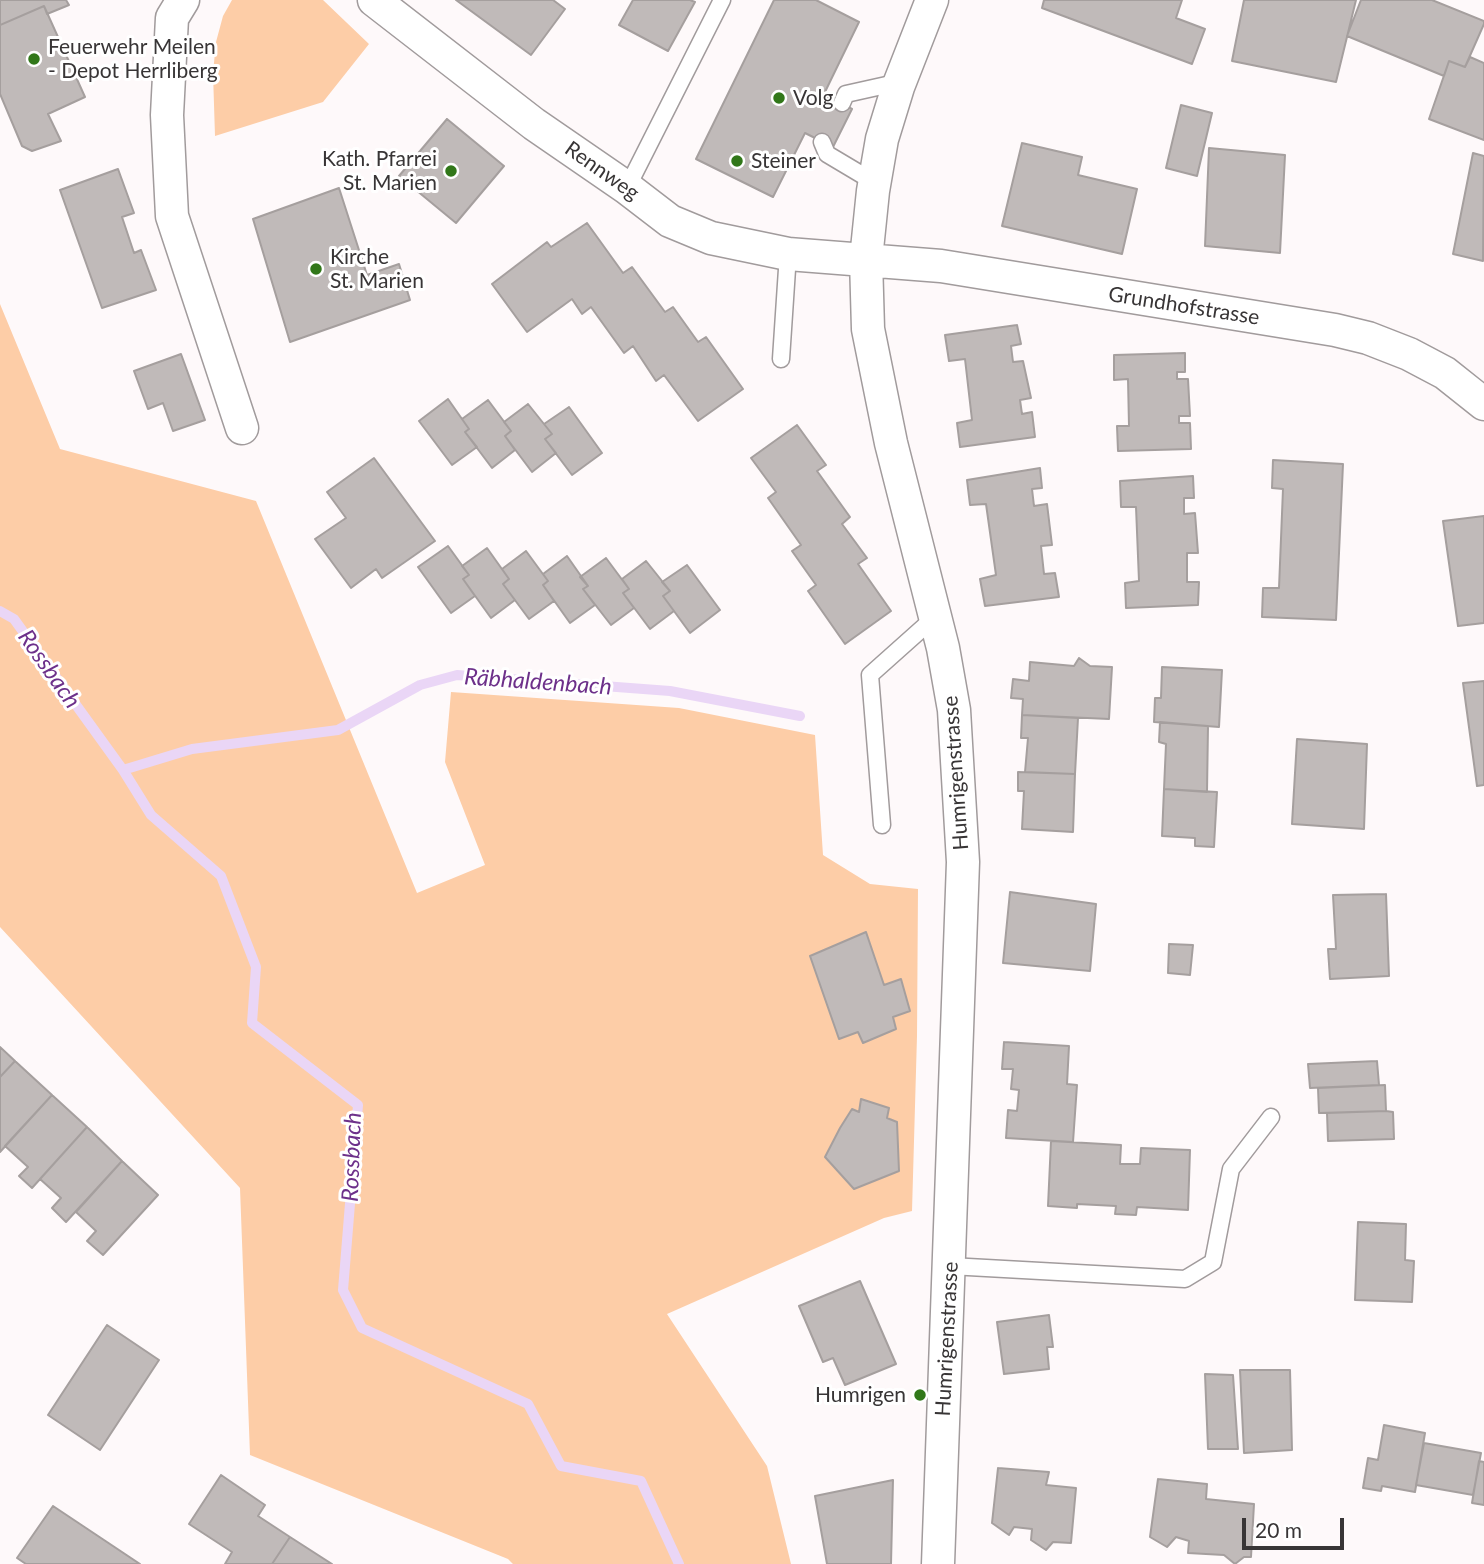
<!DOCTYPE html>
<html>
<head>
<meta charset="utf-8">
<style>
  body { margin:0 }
  #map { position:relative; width:1484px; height:1564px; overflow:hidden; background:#fef9fa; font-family:Lato,sans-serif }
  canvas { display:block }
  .scale { position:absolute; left:1242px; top:1518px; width:102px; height:32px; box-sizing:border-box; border:4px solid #383536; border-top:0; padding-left:9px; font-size:21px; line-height:24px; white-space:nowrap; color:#383536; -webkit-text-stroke:5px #fff; paint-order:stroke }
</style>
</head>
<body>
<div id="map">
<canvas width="1484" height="1564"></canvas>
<div class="scale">20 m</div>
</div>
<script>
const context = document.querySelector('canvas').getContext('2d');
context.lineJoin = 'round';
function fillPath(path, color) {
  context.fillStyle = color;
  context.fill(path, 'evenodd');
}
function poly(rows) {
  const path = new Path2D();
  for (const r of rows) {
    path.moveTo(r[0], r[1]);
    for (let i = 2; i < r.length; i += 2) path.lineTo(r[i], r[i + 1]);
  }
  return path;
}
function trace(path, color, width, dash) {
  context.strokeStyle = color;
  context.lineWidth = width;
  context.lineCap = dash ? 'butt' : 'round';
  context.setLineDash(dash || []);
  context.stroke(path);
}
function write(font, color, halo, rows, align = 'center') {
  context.font = font + ' Lato,sans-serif';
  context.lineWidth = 6;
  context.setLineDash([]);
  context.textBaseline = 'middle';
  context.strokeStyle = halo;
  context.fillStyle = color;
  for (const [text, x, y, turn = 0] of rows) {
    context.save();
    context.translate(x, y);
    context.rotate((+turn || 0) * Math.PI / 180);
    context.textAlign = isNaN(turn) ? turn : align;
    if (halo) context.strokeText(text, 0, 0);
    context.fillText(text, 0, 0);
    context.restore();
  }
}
const green = poly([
  [232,0,323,0,369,44,323,102,215,136,213,73,216,42,223,16],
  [0,304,60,449,256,501,417,893,485,865,445,762,451,692,679,708,815,735,823,855,870,884,918,889,917,1036,912,1211,884,1218,667,1314,767,1466,791,1564,513,1564,508,1559,250,1455,240,1188,0,927]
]);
const stream = poly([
  [0,611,14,619,123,770,151,815,221,876,256,967,252,1023,358,1105,343,1290,362,1328,528,1404,561,1466,641,1481,679,1564],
  [123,770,192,749,338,730,420,685,457,675,670,691,800,716]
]);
const building = poly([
  [0,0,66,0,69,5,47,14,44,6,0,25,0,0],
  [456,0,553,0,565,9,531,55,456,0],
  [633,0,690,0,695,2,668,51,619,25,633,0],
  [774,0,816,0,859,22,824,94,852,109,833,147,805,133,773,197,696,159,774,0],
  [1044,0,1182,0,1176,18,1205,29,1192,64,1042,8,1044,0],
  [1244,0,1356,0,1336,82,1232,61,1244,0],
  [1361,0,1432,0,1484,21,1484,24,1465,67,1449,61,1444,76,1347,36,1361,0],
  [44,6,85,97,48,114,61,141,32,151,22,146,0,94,0,25,44,6],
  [1470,57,1484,63,1484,140,1429,119,1449,61,1465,67,1470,57],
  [1181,105,1212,113,1197,176,1166,168,1181,105],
  [447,119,504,166,456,223,399,176,447,119],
  [1022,143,1082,157,1078,175,1137,189,1122,254,1002,226,1022,143],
  [1209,148,1285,155,1280,253,1205,246,1209,148],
  [1473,153,1484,156,1483,261,1453,254,1473,153],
  [118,169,134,213,122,217,134,253,141,250,156,290,102,308,60,190,118,169],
  [339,188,367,275,399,264,410,300,290,342,253,219,339,188],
  [587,223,623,273,632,267,665,312,673,307,698,342,706,337,743,389,698,421,664,375,656,381,633,346,624,353,591,307,582,314,572,299,527,332,492,284,547,242,551,247,587,223],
  [1017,325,1021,344,1011,346,1013,362,1023,361,1031,398,1020,400,1022,414,1032,412,1035,437,960,447,957,423,972,420,965,359,949,361,945,335,1017,325],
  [1185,353,1185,372,1177,372,1177,379,1188,379,1190,416,1179,416,1179,423,1190,423,1191,449,1118,451,1117,426,1129,426,1128,379,1114,380,1114,355,1185,353],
  [181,354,205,420,173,431,163,403,148,409,134,371,181,354],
  [448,399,469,429,465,432,477,447,452,465,419,421,448,399],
  [488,400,511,431,505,436,515,450,492,468,465,432,469,429,462,419,488,400],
  [528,404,552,434,545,439,556,453,532,472,505,436,511,431,504,422,528,404],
  [569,407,602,453,572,475,545,439,552,434,544,424,569,407],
  [797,425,826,465,817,471,850,517,842,524,867,558,858,564,891,611,845,644,808,591,816,585,792,551,801,545,768,498,776,492,751,458,797,425],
  [374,458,435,541,382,578,376,569,351,588,315,539,346,518,327,492,374,458],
  [1273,460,1343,464,1336,620,1262,617,1263,588,1279,588,1283,489,1272,488,1273,460],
  [1040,468,1042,488,1032,489,1034,506,1047,504,1052,545,1041,546,1044,574,1055,573,1059,597,985,606,980,579,996,575,986,504,970,505,967,480,1040,468],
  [1193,476,1194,498,1184,498,1184,514,1195,513,1198,553,1187,553,1187,582,1199,582,1198,605,1126,608,1125,583,1139,581,1136,507,1121,507,1120,481,1193,476],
  [1484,516,1484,623,1458,626,1443,521,1484,516],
  [448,546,469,575,463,579,475,596,451,613,418,567,448,546],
  [487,548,509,579,503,584,515,600,491,618,463,579,469,575,462,566,487,548],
  [526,551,548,581,543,585,554,601,529,619,503,584,509,579,502,569,526,551],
  [567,556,588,586,583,589,595,605,570,623,543,585,548,581,543,574,567,556],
  [606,558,629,589,623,593,634,608,611,625,583,589,588,586,580,577,606,558],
  [646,561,670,591,663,596,674,611,650,629,623,593,629,589,622,579,646,561],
  [687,565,720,610,690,633,663,596,670,591,662,582,687,565],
  [1079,658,1090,666,1112,667,1109,719,1022,715,1023,699,1011,698,1013,679,1029,681,1030,662,1074,666,1079,658],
  [1162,667,1222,670,1219,727,1154,722,1155,698,1161,698,1162,667],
  [1484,681,1484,785,1477,786,1463,683,1484,681],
  [1022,715,1078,718,1075,774,1025,772,1028,738,1021,738,1022,715],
  [1160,722,1208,726,1207,792,1164,789,1166,744,1159,742,1160,722],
  [1297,739,1367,744,1364,829,1292,824,1297,739],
  [1018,772,1075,774,1073,832,1022,829,1024,791,1018,791,1018,772],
  [1164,789,1217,792,1214,847,1195,846,1195,838,1162,836,1164,789],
  [1010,892,1096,904,1090,971,1003,963,1010,892],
  [1386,894,1389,976,1330,979,1328,949,1336,949,1333,895,1386,894],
  [866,932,884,985,901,979,910,1011,893,1017,896,1029,863,1043,858,1032,839,1039,810,956,866,932],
  [1169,944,1193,945,1190,975,1168,973,1169,944],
  [1004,1042,1069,1046,1067,1084,1077,1085,1073,1142,1006,1138,1008,1110,1017,1111,1019,1090,1011,1089,1013,1069,1002,1069,1004,1042],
  [0,1047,15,1061,0,1077,0,1047],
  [15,1061,52,1095,0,1152,0,1077,15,1061],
  [1377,1061,1379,1085,1310,1088,1308,1064,1377,1061],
  [1385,1085,1386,1111,1319,1113,1318,1088,1385,1085],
  [52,1095,87,1127,32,1188,19,1176,28,1167,5,1146,52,1095],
  [861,1099,889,1108,887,1118,897,1122,899,1171,854,1189,825,1157,840,1128,852,1109,859,1112,861,1099],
  [1386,1111,1393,1112,1394,1139,1328,1141,1327,1113,1386,1111],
  [87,1127,122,1161,66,1222,52,1208,61,1198,40,1179,87,1127],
  [1051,1141,1121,1145,1120,1164,1140,1164,1141,1148,1190,1150,1188,1210,1137,1207,1136,1215,1115,1214,1116,1206,1077,1204,1077,1208,1048,1206,1051,1141],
  [122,1161,158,1195,103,1255,87,1241,96,1231,76,1212,122,1161],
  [1358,1222,1406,1224,1405,1260,1414,1261,1412,1302,1355,1300,1358,1222],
  [860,1281,896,1364,845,1385,833,1358,823,1362,799,1306,860,1281],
  [1049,1315,1053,1347,1047,1347,1049,1369,1004,1374,997,1322,1049,1315],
  [107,1325,159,1360,100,1450,48,1415,107,1325],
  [1240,1370,1290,1370,1292,1450,1244,1453,1240,1370],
  [1205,1374,1233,1375,1238,1449,1208,1449,1205,1374],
  [1384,1425,1425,1433,1415,1492,1382,1486,1381,1491,1363,1488,1368,1458,1378,1460,1384,1425],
  [1424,1443,1481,1453,1473,1495,1416,1485,1424,1443],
  [1479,1461,1484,1462,1484,1505,1472,1503,1479,1461],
  [998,1468,1049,1472,1046,1485,1076,1488,1071,1543,1053,1542,1046,1550,1031,1540,1032,1529,1014,1527,1009,1535,992,1523,998,1468],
  [221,1475,265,1505,258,1516,290,1537,272,1564,225,1564,232,1552,189,1524,221,1475],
  [1158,1479,1207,1484,1206,1499,1254,1504,1251,1557,1244,1557,1235,1564,1224,1555,1188,1553,1189,1541,1176,1537,1167,1547,1150,1537,1158,1479],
  [893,1480,891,1564,827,1564,815,1496,893,1480],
  [53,1506,140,1564,26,1564,17,1558,53,1506],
  [290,1537,332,1564,272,1564,290,1537]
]);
const lane = poly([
  [842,103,846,94,900,82],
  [822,142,827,154,874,182],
  [627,188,722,0],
  [781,359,788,254],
  [882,825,870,675,935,617],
  [950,1266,1185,1279,1213,1262,1231,1169,1271,1117]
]);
const street = poly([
  [183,0,172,18,167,115,172,216,242,428],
  [374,0,534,124,627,188,670,221,711,238,788,254,941,266,1335,330,1368,338,1409,354,1445,373,1484,404],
  [932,0,898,87,882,139,873,191,866,259,868,329,891,443,943,648,954,710,963,862,938,1564]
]);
const markers = [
  [34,59,7,"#317719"],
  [779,98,7,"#317719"],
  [737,161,7,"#317719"],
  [451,171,7,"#317719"],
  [316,269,7,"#317719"],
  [920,1395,7,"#317719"]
];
const poiNames = [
  ["Feuerwehr Meilen",48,47],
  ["- Depot Herrliberg",48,71],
  ["Volg",793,98],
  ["Kath. Pfarrei",437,159,"right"],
  ["St. Marien",437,183,"right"],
  ["Steiner",751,161],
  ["Kirche",330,257],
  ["St. Marien",330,281],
  ["Humrigen",906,1395,"right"]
];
const streetNames = [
  ["Rennweg",602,171,35],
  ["Grundhofstrasse",1184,306,9],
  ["Humrigenstrasse",956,773,-94],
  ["Humrigenstrasse",947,1339,-87]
];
const waterNames = [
  ["Rossbach",49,669,55],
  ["Räbhaldenbach",538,682,4],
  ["Rossbach",352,1157,-88]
];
fillPath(green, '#fdcda7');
trace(stream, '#ead6f6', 10);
fillPath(building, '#c0bab9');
trace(building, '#a59f9e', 2);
trace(lane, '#a19b9c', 19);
trace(street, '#a19b9c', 35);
trace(lane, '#fff', 16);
trace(street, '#fff', 32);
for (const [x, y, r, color] of markers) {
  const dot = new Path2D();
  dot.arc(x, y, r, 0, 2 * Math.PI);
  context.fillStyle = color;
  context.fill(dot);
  trace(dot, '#fff', 2.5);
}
write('21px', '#383536', '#fff', poiNames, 'left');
write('21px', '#383536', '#fff', streetNames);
write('italic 23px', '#6d308a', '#fff', waterNames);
</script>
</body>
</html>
